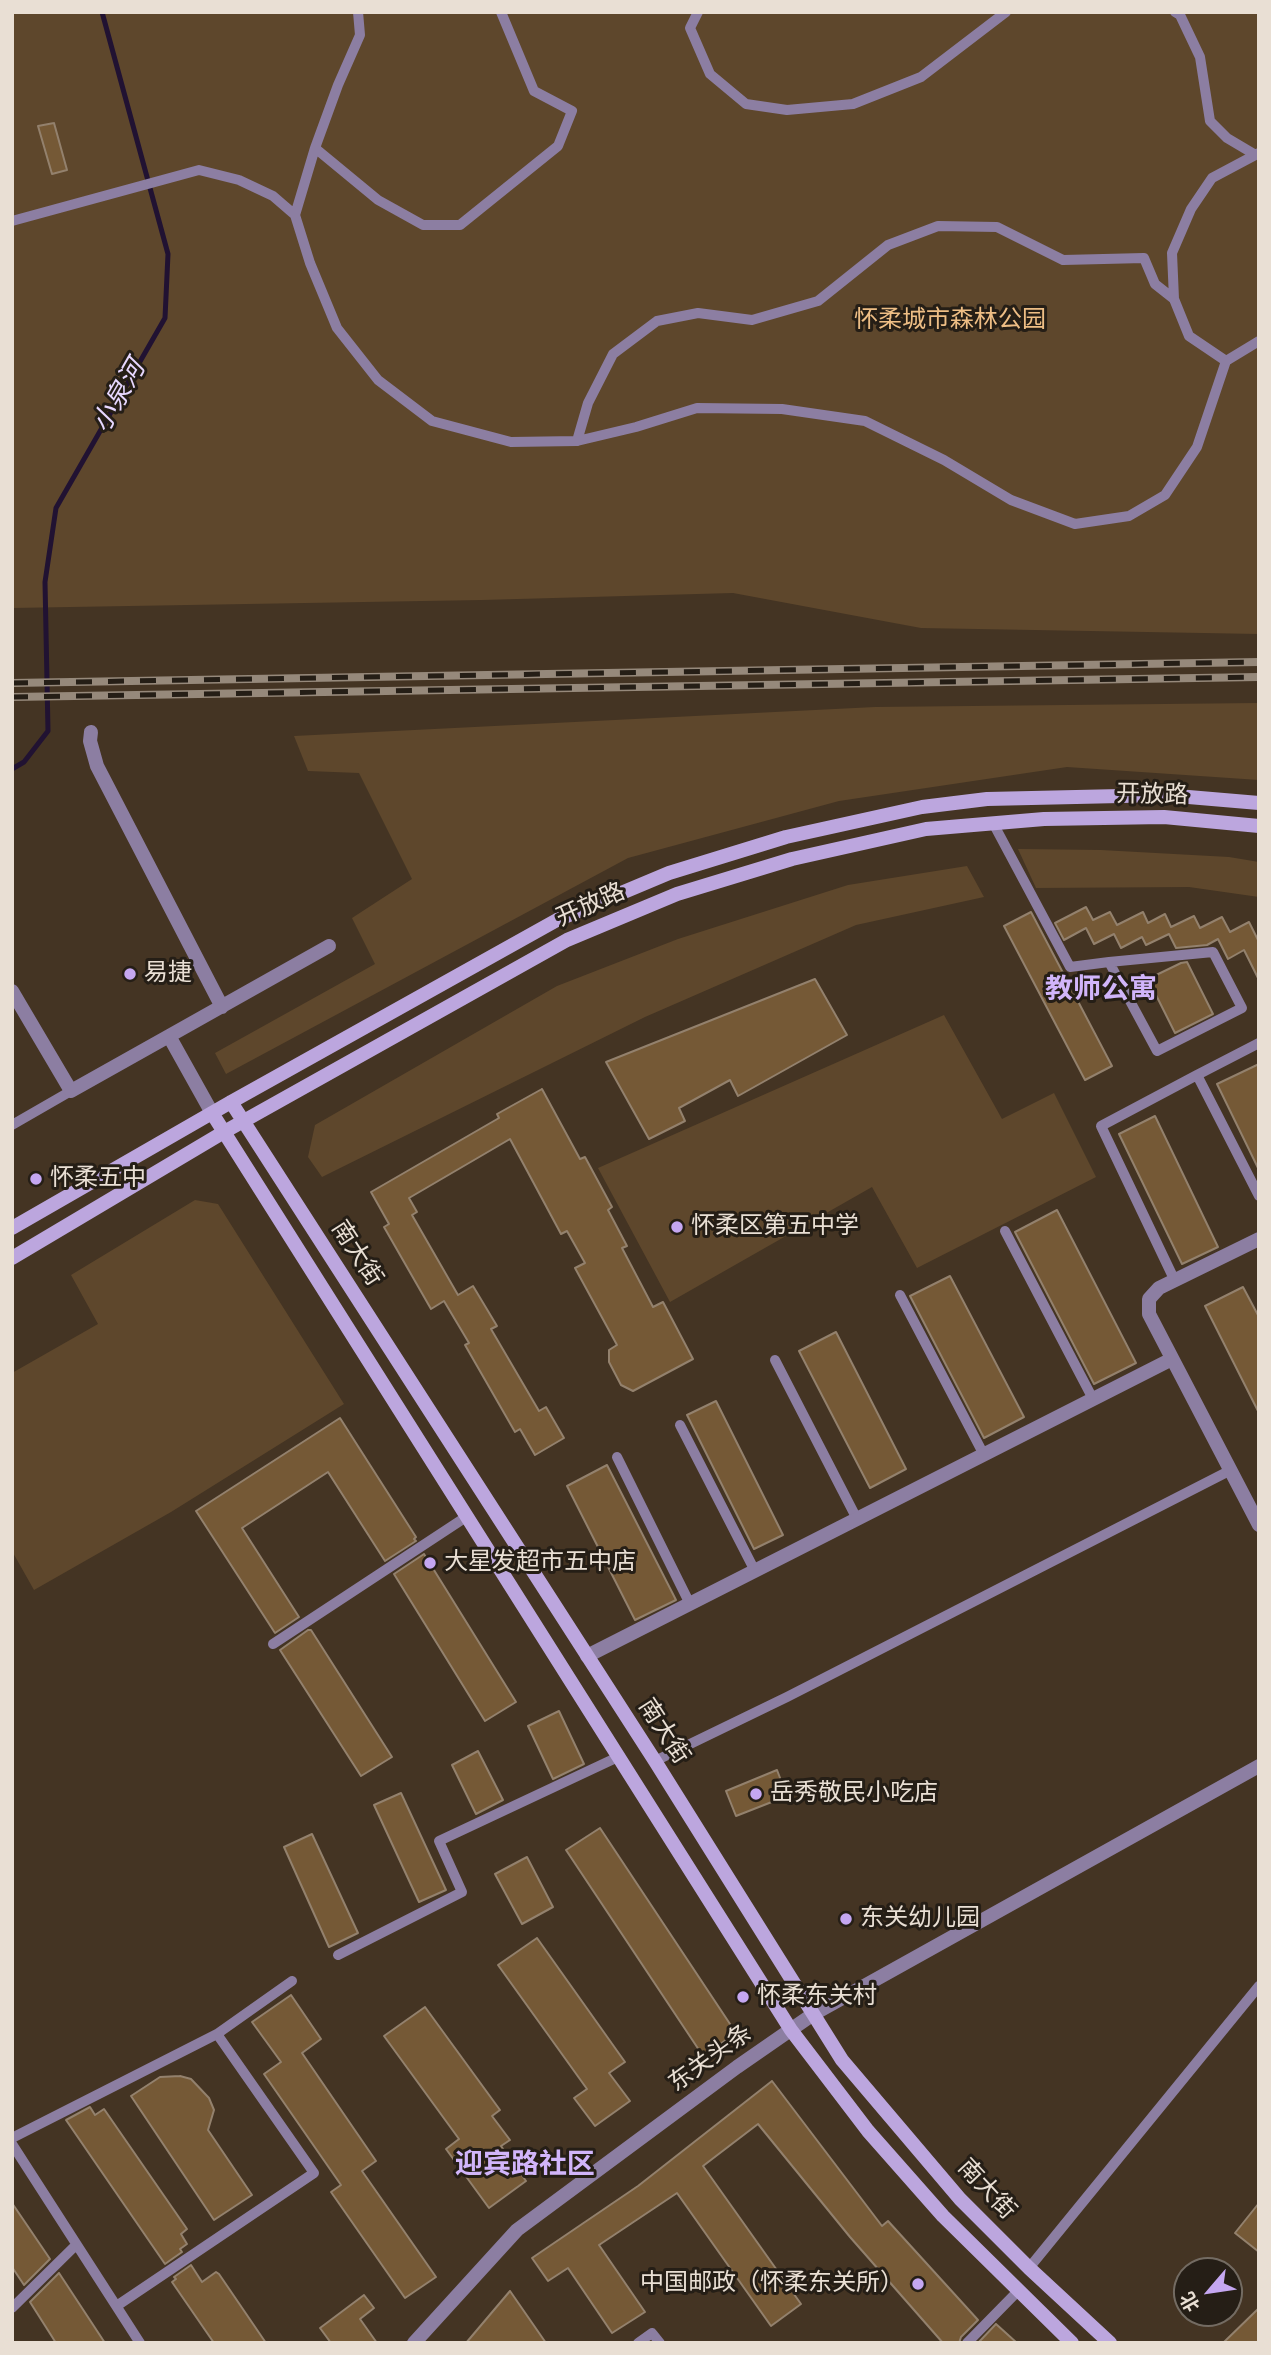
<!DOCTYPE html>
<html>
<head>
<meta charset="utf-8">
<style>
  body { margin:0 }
  #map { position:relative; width:1271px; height:2355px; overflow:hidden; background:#443423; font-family:"Sofia Sans Condensed","Noto Sans SC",sans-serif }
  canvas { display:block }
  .frame { position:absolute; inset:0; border:14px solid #e9dfd4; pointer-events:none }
  .north { position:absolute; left:1173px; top:2257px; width:70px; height:70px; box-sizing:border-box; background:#251e16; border:2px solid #736b62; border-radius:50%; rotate:241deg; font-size:19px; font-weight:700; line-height:28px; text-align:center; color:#e9dfd4 }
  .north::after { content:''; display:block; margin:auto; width:24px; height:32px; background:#c5a7f1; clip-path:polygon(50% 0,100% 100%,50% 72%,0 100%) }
</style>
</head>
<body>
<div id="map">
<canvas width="1271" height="2355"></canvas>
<div class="frame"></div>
<div class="north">北</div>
</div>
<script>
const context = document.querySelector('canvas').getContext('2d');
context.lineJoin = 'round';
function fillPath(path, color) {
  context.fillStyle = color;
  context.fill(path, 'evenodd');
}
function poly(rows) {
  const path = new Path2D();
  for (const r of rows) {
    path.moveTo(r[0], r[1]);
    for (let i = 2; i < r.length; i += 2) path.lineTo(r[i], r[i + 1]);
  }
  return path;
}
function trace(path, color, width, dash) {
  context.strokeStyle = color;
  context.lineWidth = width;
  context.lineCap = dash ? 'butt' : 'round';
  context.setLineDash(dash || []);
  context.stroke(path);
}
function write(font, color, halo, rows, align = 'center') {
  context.font = font + ' "Sofia Sans Condensed","Noto Sans SC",sans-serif';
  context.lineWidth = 6;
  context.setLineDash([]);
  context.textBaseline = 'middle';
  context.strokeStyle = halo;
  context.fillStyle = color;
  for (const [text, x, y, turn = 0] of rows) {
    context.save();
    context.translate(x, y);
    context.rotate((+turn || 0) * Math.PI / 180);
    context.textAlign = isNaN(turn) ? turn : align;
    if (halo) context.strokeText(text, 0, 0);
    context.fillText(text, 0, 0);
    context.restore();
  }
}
const green = poly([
  [12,12,1259,12,1259,634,921,628,733,593,482,600,12,608],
  [1259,703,1259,780,1067,767,839,801,628,858,226,1074,215,1053,375,964,352,918,412,879,359,773,308,771,294,736,875,707],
  [1018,849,1101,850,1229,857,1259,862,1259,897,1189,887,1036,888],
  [967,866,984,897,856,925,645,1017,322,1177,308,1157,315,1125,557,986,678,939,848,885],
  [944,1015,1002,1119,1054,1093,1096,1177,917,1268,872,1187,670,1302,598,1168],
  [195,1200,218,1204,344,1404,171,1512,34,1590,12,1551,12,1373,98,1324,71,1275]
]);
const stream = poly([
  [12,769,24,762,48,731,45,582,56,508,165,318,168,254,102,12]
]);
const building = poly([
  [54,123,67,170,52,174,38,126,54,123],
  [1086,907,1093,920,1110,912,1117,925,1143,912,1148,923,1165,914,1171,927,1194,916,1200,928,1222,917,1230,932,1249,922,1259,942,1259,980,1244,950,1228,959,1218,939,1207,945,1176,948,1169,934,1146,945,1142,937,1121,948,1114,934,1094,944,1086,928,1064,940,1055,923,1086,907],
  [1031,912,1112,1066,1085,1080,1004,926,1031,912],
  [1187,962,1213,1014,1175,1033,1148,979,1181,963,1187,962],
  [815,979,847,1035,738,1096,730,1080,679,1108,685,1121,649,1139,606,1062,815,979],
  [1259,1064,1259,1170,1217,1084,1259,1064],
  [542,1089,580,1159,585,1157,612,1207,608,1210,627,1246,622,1248,653,1307,663,1302,693,1359,633,1391,621,1385,609,1362,609,1350,617,1345,575,1268,585,1263,567,1231,561,1234,510,1139,409,1198,417,1212,412,1215,458,1295,473,1286,497,1326,491,1329,539,1411,546,1407,564,1438,535,1455,520,1429,515,1432,465,1345,469,1343,444,1301,431,1309,384,1227,389,1224,371,1192,499,1118,497,1114,542,1089],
  [1155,1116,1218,1247,1182,1264,1119,1134,1155,1116],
  [1057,1210,1136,1363,1094,1384,1015,1232,1057,1210],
  [950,1276,1024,1417,984,1438,910,1296,950,1276],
  [1243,1287,1259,1317,1259,1413,1205,1306,1243,1287],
  [836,1332,906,1469,870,1488,799,1351,836,1332],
  [716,1401,783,1535,754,1549,687,1415,716,1401],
  [340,1418,416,1537,414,1539,416,1541,385,1561,328,1472,242,1528,299,1617,275,1633,196,1511,340,1418],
  [607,1465,676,1600,635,1620,567,1486,607,1465],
  [424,1554,516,1702,485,1721,394,1574,424,1554],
  [308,1630,311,1630,392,1757,361,1776,280,1650,308,1630],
  [559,1711,584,1764,553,1779,528,1726,559,1711],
  [478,1751,503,1800,476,1814,452,1765,478,1751],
  [777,1770,787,1796,736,1816,726,1791,777,1770],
  [401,1793,446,1890,419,1902,374,1805,401,1793],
  [600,1828,736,2033,703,2056,566,1850,600,1828],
  [312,1834,358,1933,329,1947,284,1847,312,1834],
  [527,1857,553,1907,522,1924,495,1874,527,1857],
  [537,1938,625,2062,609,2073,630,2101,595,2126,574,2098,587,2089,498,1965,537,1938],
  [291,1995,321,2039,302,2053,376,2161,362,2171,436,2277,405,2298,331,2192,341,2185,264,2074,281,2062,252,2022,291,1995],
  [425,2007,500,2110,492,2116,510,2140,501,2146,526,2181,489,2208,446,2149,459,2139,384,2036,425,2007],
  [180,2076,191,2079,209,2098,214,2110,208,2130,252,2195,214,2220,131,2096,160,2077,180,2076],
  [772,2081,882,2226,888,2221,978,2320,961,2337,959,2343,943,2343,850,2237,758,2124,703,2166,801,2304,771,2326,677,2193,599,2245,645,2312,612,2333,568,2268,548,2281,532,2258,638,2186,772,2081],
  [90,2107,95,2115,104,2109,187,2229,181,2234,187,2244,180,2249,182,2252,165,2264,66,2120,90,2107],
  [12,2203,50,2259,24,2285,12,2267,12,2203],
  [1259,2203,1259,2252,1235,2233,1259,2203],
  [191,2265,202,2282,216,2272,219,2274,266,2343,214,2343,172,2282,176,2279,174,2277,191,2265],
  [59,2273,105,2343,56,2343,30,2302,59,2273],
  [510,2291,546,2343,466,2343,510,2291],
  [364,2295,374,2308,360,2319,377,2343,331,2343,320,2328,364,2295],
  [1259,2308,1259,2343,1223,2343,1259,2308],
  [996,2324,1017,2343,978,2343,996,2324]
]);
const lane = poly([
  [698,12,690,28,710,74,746,104,787,110,853,104,921,77,1006,12],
  [1175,12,1180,15,1200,57,1210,121,1227,138,1254,154],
  [315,148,378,200,423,225,460,225,558,146,572,111,534,91,501,12],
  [295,215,315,148,338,85,360,35,358,12],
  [12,221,199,170,239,180,273,196,295,215,310,263,337,328,378,380,432,421,511,442,577,441,636,427,697,408,782,409,865,421,944,460,1011,500,1075,524,1129,516,1165,495,1197,447,1226,361,1259,341],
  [1226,361,1189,336,1174,299,1172,253,1191,209,1212,178,1259,153],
  [577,441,588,403,613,354,657,321,698,313,752,320,818,301,888,245,938,226,997,227,1063,260,1144,258,1155,284,1174,299],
  [993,823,1070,967,1109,962,1157,1051,1242,1008,1213,952,1109,962],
  [1259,1043,1197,1075,1259,1196],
  [12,1125,71,1091],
  [1005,1231,1093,1399],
  [1175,1281,1101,1126,1197,1075],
  [900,1295,984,1455],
  [775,1360,857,1519],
  [680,1425,755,1571],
  [617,1457,690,1604],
  [273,1644,466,1517],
  [655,1761,787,1697,1229,1471],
  [338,1955,462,1892,439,1841,618,1757],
  [12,2138,217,2034,292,1981],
  [12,2144,140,2343],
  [1029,2268,1259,1986],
  [118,2305,314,2173,217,2034],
  [12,2308,76,2245],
  [638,2343,652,2333,660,2343],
  [967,2343,1019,2290]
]);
const street = poly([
  [91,732,90,741,97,766,222,1007],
  [12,991,71,1091,169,1036,212,1113],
  [169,1036,329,946],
  [1259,1239,1159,1288,1149,1299,1149,1314,1259,1525],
  [587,1656,1172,1359],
  [414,2343,517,2230,737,2067,812,2015,1259,1766]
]);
const secondary = poly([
  [231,1102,655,1761,842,2060,960,2199,1029,2268,1110,2343],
  [212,1113,791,2030,868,2131,943,2216,1072,2343],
  [12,1228,231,1102,557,920,669,873,786,837,922,807,987,799,1165,795,1259,803],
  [12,1258,224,1132,567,940,677,894,792,859,926,829,1044,819,1164,817,1259,826]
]);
const rail = poly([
  [12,683,1259,662],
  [12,697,1259,677]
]);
const markers = [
  [130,974,7,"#c5a7f1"],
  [36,1179,7,"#c5a7f1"],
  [677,1227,7,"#c5a7f1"],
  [430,1563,7,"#c5a7f1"],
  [756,1794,7,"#c5a7f1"],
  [846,1919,7,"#c5a7f1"],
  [743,1997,7,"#c5a7f1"],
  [918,2284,7,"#c5a7f1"]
];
const parkNames = [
  ["怀柔城市森林公园",950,321]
];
const streetNames = [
  ["开放路",1152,796,1],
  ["开放路",591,906,-24],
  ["南大街",356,1254,57],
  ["南大街",663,1732,57],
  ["东关头条",711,2059,-36],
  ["南大街",986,2190,47]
];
const poiNames = [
  ["易捷",144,974],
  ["怀柔五中",50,1179],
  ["怀柔区第五中学",691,1227],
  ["大星发超市五中店",444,1563],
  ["岳秀敬民小吃店",770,1794],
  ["东关幼儿园",860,1919],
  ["怀柔东关村",757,1997],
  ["中国邮政（怀柔东关所）",904,2284,"right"]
];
const waterNames = [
  ["小泉河",120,397,-60]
];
const quarterNames = [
  ["教师公寓",1101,991],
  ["迎宾路社区",525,2166]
];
fillPath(green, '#5e472c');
trace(stream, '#211232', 5);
fillPath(building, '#755936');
trace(building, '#93816d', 2);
trace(lane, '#8c7ea2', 10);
trace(street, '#8c7ea2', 14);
trace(secondary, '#bca6de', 14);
trace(rail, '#96897b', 8);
trace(rail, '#251e16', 5, [16]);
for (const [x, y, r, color] of markers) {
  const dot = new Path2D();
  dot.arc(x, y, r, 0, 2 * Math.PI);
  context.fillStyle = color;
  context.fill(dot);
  trace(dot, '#251e16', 2.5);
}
write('24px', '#eebe85', '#251e16', parkNames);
write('24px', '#e9dfd4', '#251e16', streetNames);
write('24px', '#e9dfd4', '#251e16', poiNames, 'left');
write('italic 26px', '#e7d8ff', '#251e16', waterNames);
write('bold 28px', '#d1b5fa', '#251e16', quarterNames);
</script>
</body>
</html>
